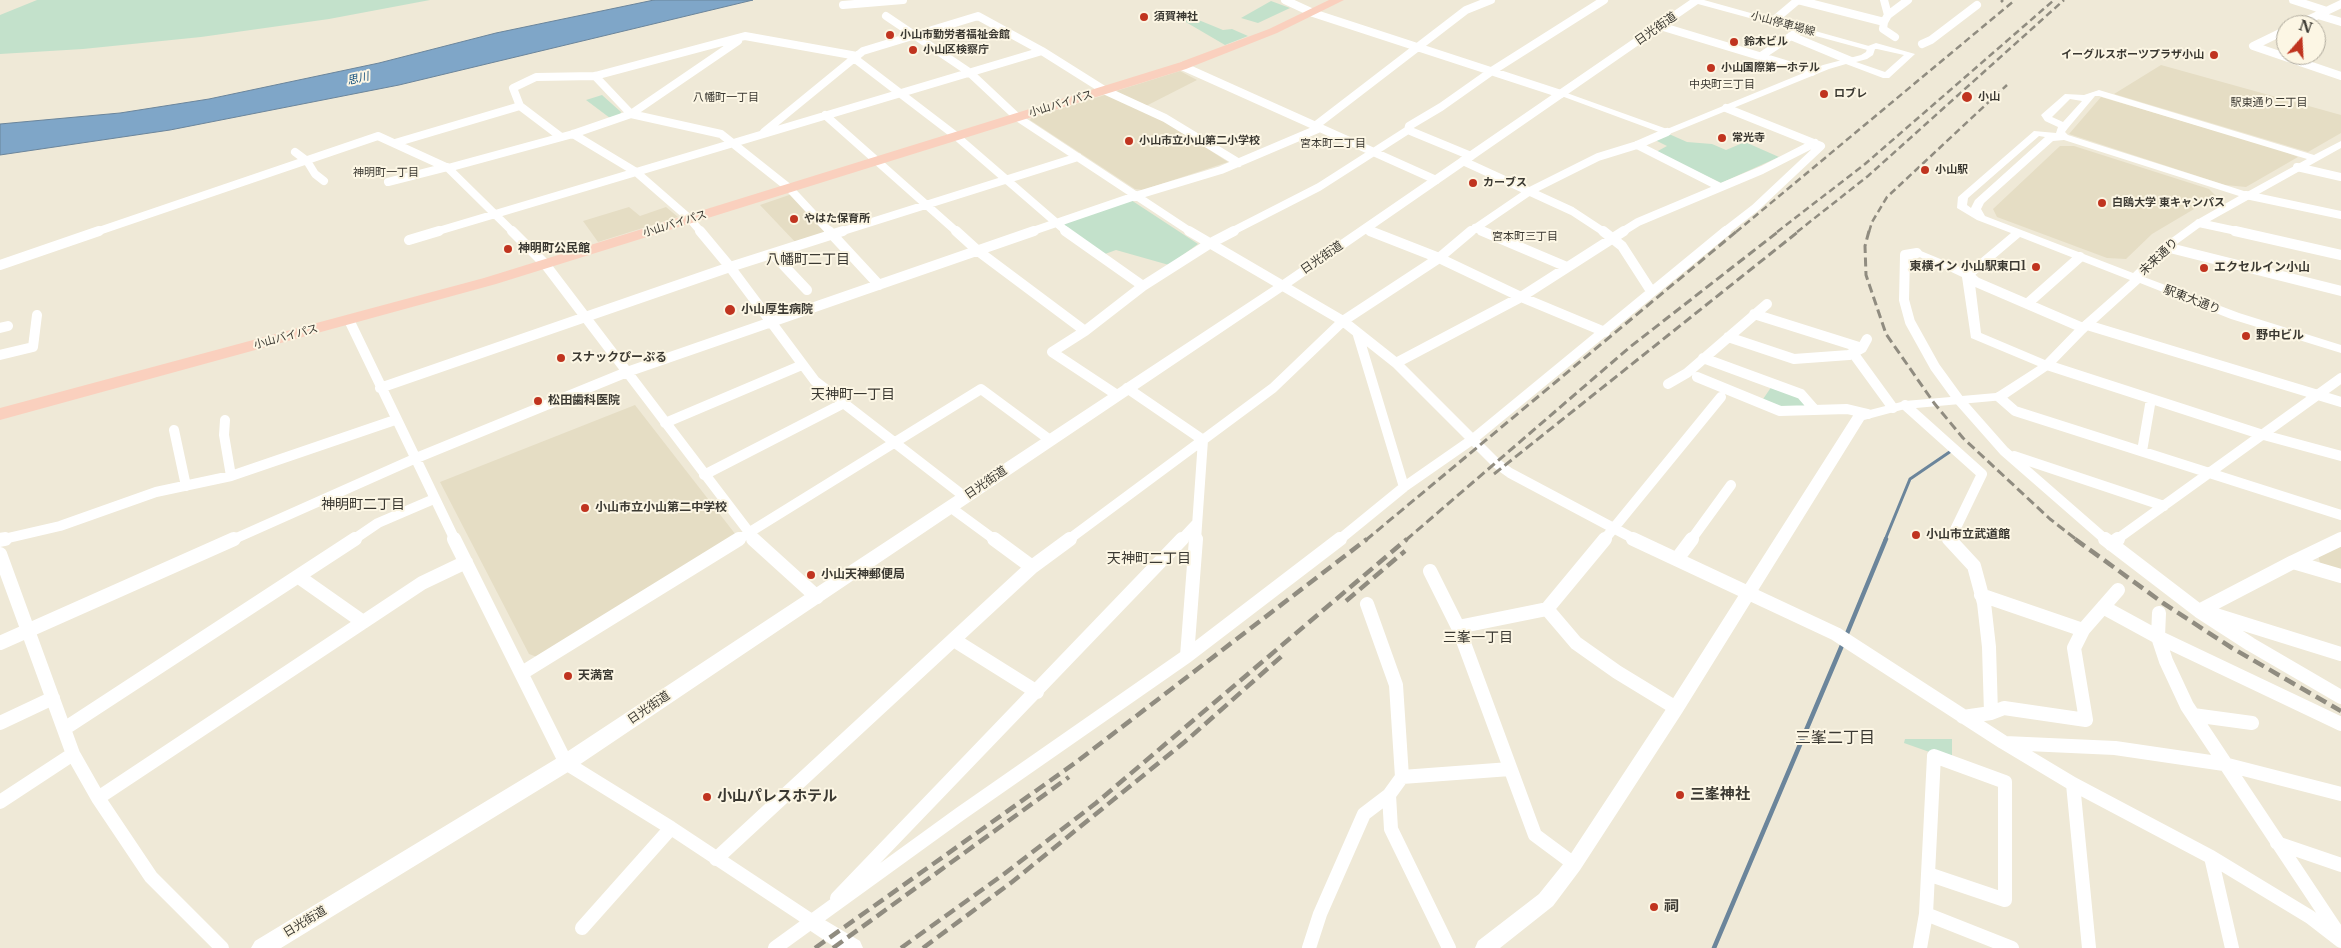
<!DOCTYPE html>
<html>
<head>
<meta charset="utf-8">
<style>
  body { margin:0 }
  #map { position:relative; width:2341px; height:948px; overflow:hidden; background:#efe9d7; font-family:"Libre Baskerville",serif }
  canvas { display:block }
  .north { position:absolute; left:2276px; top:15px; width:50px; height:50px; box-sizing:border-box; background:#fcf6e4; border:1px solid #afaa9d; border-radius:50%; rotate:19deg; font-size:14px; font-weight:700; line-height:20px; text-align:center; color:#3b3932 }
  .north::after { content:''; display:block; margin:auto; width:18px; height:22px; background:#c0341f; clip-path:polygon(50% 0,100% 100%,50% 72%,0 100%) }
</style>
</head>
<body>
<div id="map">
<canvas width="2341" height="948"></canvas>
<div class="north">N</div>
</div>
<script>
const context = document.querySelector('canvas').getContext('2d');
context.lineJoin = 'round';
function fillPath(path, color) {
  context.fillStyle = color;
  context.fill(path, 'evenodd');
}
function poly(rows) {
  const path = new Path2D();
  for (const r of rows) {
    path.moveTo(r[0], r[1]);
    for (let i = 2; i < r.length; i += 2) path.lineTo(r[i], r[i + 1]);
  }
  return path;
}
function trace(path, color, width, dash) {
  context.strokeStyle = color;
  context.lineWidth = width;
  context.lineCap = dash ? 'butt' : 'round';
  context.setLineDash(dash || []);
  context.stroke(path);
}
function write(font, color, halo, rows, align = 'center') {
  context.font = font + ' "Libre Baskerville","Noto Sans JP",serif';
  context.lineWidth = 4;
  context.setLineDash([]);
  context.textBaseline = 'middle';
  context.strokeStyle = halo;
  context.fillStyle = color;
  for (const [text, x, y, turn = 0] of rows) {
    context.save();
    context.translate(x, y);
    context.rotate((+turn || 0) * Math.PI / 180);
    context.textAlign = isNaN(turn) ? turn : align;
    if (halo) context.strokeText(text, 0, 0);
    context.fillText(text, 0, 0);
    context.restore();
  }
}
const built = poly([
  [2161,65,2341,115,2341,133,2308,152,2114,94],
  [1180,71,1197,80,1144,107,1113,92],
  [1108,94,1165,121,1228,162,1143,190,1135,189,1030,120,1031,118],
  [2101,97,2278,149,2298,157,2246,187,2225,185,2069,134],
  [2060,146,2074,146,2209,189,2216,196,2152,234,2126,259,2107,258,1997,217,1993,209],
  [792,194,828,234,797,244,760,205],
  [629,207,640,216,666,207,678,217,598,242,583,221],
  [635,405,736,535,537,657,529,654,440,482],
  [2341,544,2341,573,2321,567,2318,555]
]);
const green = poly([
  [37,0,430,0,329,19,201,37,83,49,0,54,0,15],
  [1271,1,1290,8,1258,23,1241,18],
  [1189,19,1201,21,1223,30,1232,29,1248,36,1225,45,1184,21],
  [602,95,621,112,620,115,610,118,586,100],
  [1669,134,1687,142,1712,144,1726,150,1745,142,1779,157,1721,183,1656,152,1667,146,1655,140],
  [1131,200,1198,244,1169,265,1116,250,1105,254,1062,224],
  [1772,386,1799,395,1808,409,1781,410,1761,402],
  [1905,739,1952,739,1952,760,1904,743]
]);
const water = poly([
  [654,0,753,0,399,85,170,130,0,155,0,124,120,113,209,99,379,63,496,33,654,0]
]);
const streamFar1 = poly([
  [1885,540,1910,479,1954,449]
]);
const stream = poly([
  [1846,636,1886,539],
  [1714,948,1843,643]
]);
const minorFar2 = poly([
  [1285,0,1313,13,1561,94],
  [1798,0,1884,22],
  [1884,0,1888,15],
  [2293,0,2327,11],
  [843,5,903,0],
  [2318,15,2341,22],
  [886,16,969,72,1017,117,1191,232],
  [1773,21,1798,0],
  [2297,25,2341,4],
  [1660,26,1812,72],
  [2286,30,2253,46,2341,76],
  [1791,36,1851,61],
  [1895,37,1883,29,1884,22,1888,15,1908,0],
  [1922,44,1931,40,1977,5],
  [1761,56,1797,32],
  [854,58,956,136,1067,232],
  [1182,66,1436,180],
  [595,76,631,114,721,134,789,188,830,232],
  [825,115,957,232],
  [1315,126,1466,10,1491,0],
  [1408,130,1471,156],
  [764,132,863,51,978,16,1042,51,1104,90,1165,118,1239,163],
  [573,134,636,172,690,219,701,232],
  [561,137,520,106,513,88,536,77,595,76,745,36,857,56],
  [395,143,520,106],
  [1637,145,1720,187],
  [295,152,307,161,315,174,324,181],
  [1463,161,1572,211,1604,232],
  [2297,167,2341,177],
  [448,168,573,134,631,114,738,41],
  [388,182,447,167],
  [2246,195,2341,215],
  [2199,223,2241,232],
  [1475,228,1485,232],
  [1365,229,1374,232],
  [96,232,378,136,448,168,513,232],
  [435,232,1042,51],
  [840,232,1078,157],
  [1030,232,1135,196,1221,170,1320,128],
  [1231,232,1319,187,1408,130,1409,126,1441,107,1492,71,1604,0],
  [1470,232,1530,191,1598,157,1637,145,1667,132],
  [1622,232,1638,222,1762,170,1815,143],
  [1724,232,1755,208,1821,146,1726,108]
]);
const minorFar1 = poly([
  [512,231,545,264,755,540],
  [700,231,730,267,815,381,965,497],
  [829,231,879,285],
  [956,231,978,251,1085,331],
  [1065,231,1143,286],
  [1189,231,1343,321,1396,363,1496,463,1510,473,1636,540],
  [1370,231,1439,258,1521,297,1605,332],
  [1482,231,1567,267],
  [1603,231,1622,246,1651,291],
  [2235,231,2341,255],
  [409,240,439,231],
  [2166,247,2341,291],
  [1917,253,1905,255,1904,300,1910,322,1935,367,1959,400,2004,451,2106,540],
  [773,254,807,290],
  [0,265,99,231],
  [1968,275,1976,282,2083,328],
  [2027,304,2080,257],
  [1754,314,1862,348],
  [349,320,455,540],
  [2087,325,2341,402],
  [0,328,8,326],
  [1358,335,1404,487],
  [1728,337,1794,359,1849,355,1862,348,1867,339],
  [1853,353,1893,408],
  [0,355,33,347,37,315],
  [1703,358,1801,394,1815,410],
  [1396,363,1521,297,1624,231],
  [2047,365,2260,434,2341,456],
  [1697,377,1780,411,1847,409,1868,414],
  [1668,384,1687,373,1767,304],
  [380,388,730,267,843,231],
  [1127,388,1203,440],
  [1117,395,1052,352,1085,331,1143,286,1209,244,1234,231],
  [1999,397,2015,411,2341,515],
  [1905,405,1982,474,1950,540],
  [225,420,224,435,231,476],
  [665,423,802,365],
  [174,430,186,486],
  [2142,451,2151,399],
  [2014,456,2164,506],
  [704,475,844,403],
  [950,507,995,540],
  [0,540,60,526,156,492,231,476,395,420],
  [232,540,414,459,627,372,1034,231],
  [353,540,378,523,434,499],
  [737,540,981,389,1050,440],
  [1068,540,1273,388,1343,321,1439,258,1471,231],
  [1181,540,1197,523],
  [1196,540,1203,440],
  [1339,540,1404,487,1473,439,1726,231],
  [1604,540,1721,397],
  [1691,540,1731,485],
  [2116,540,2341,378],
  [2339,540,2341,539]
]);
const minor = poly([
  [454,539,566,763,671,828,813,922],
  [753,539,817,597],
  [994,539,1032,567],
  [1633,539,1836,634,2003,742,2073,784,2211,857,2310,917,2341,941],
  [1949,539,1974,566,1984,603,1989,647,1991,713],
  [2105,539,2199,611,2250,644,2341,697],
  [0,540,5,539],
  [2111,544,2118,539],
  [0,554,73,754,98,798,151,877,222,948],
  [1677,559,1692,539],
  [2293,562,2341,539],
  [1430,571,1458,627,1535,835,1574,864],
  [299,577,363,622],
  [1981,595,2083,630],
  [1367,604,1396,685,1402,777],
  [2103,607,2158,637,2341,724],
  [1547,609,1576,643,1617,672,1676,708],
  [2199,611,2293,562,2341,576],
  [2206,612,2341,654],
  [2159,613,2158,637,2166,661,2187,706,2340,936],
  [1458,627,1547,609,1605,539],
  [954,640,1037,692],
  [0,643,234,539],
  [1187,656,1196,539],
  [522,673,739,539],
  [2193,715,2252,723],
  [1963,717,1991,713,2004,708,2086,720,2074,648,2083,630,2118,590],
  [0,723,53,698],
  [64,729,355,539],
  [2005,743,2115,748,2224,764,2341,794],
  [1934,756,2005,782,2005,900,1928,874,1934,756],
  [2073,784,2089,948],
  [98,798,422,583,466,562],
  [0,802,73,754],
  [2277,843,2341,865],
  [2211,857,2232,948],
  [716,859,1032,567,1070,539],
  [837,898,1182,539],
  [1926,914,2012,948],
  [582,928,671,828],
  [775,948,960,814,1187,656,1340,539],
  [1309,948,1320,914,1364,814,1389,795],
  [1449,948,1391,829,1389,795,1402,777,1510,769],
  [1920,948,1926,914,1928,874]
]);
const tertiary = poly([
  [1876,43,1915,54,1889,78,1883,78,1846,64,1829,69,1667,135,1556,94,1564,92,1667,129,1823,65,1861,55,1866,52,1868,46,1876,43],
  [1875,49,1877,49,1904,55,1885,72,1856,62,1867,59,1873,55,1875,49],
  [2099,90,2314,155,2341,141,2341,148,2203,225,2170,249,2144,274,2144,277,2239,313,2341,345,2341,353,2231,319,2140,283,2087,331,2051,368,2004,400,1905,409,1864,420,1682,713,1580,870,1553,906,1500,948,1475,948,1478,941,1539,894,1568,858,1670,703,1854,414,1905,401,1996,393,2038,366,1971,338,1962,277,1911,253,1917,250,1921,251,1967,270,2011,233,1977,220,1957,208,1958,197,2034,131,2056,133,2058,127,2045,121,2041,115,2065,94,2084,95,2099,90],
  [2095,96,2099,96,2307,159,2247,192,2068,135,2065,132,2068,128,2095,96],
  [2070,99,2082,101,2063,122,2052,117,2070,99],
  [2039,136,2045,137,1975,200,1971,208,1967,205,1968,198,2039,136],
  [2064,140,2239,196,2195,221,2162,245,2133,273,1985,216,1981,209,1984,203,2053,141,2064,140],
  [2020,237,2130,280,2079,325,2045,360,1981,333,1974,276,2020,237],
  [813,913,860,941,863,948,836,948,806,928,804,922,806,916,813,913]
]);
const secondary = poly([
  [1704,0,1876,48,1871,51,1698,4,1286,289,573,769,281,948,251,948,255,941,559,757,1278,283,1690,0,1704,0]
]);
const trunk = poly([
  [1329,0,1344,0,1277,33,1186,69,496,284,0,420,0,408,484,278,1178,63,1269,29,1329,0]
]);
const railFar2 = poly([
  [2001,2,2003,0],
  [1736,232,2015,0],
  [1777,232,1865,164,2054,0],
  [1797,232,1868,176,2064,0],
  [1869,232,1872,222,1887,197,2007,85]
]);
const railFar1 = poly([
  [1869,231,1865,246,1866,275,1886,334,1934,403,1963,438,2050,519,2077,540],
  [1494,474,1799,231],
  [1366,540,1737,231],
  [1406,540,1630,347,1779,231]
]);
const rail = poly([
  [2075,539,2163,603,2232,648,2341,711],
  [1346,601,1405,551],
  [815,948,1075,763,1367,539],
  [833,948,1069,777],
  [901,948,1004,874,1096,803,1407,539],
  [923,948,1012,882,1187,740,1283,655]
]);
const markers = [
  [1144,17,5,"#c0341f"],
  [890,35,5,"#c0341f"],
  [1734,42,5,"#c0341f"],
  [913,50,5,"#c0341f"],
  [2214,55,5,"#c0341f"],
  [1711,68,5,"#c0341f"],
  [1824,94,5,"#c0341f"],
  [1967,97,6,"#c0341f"],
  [1722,138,5,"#c0341f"],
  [1129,141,5,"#c0341f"],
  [1925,170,5,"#c0341f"],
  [1473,183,5,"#c0341f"],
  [2102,203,5,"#c0341f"],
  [794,219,5,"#c0341f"],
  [508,249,5,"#c0341f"],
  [2036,267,5,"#c0341f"],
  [2204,268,5,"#c0341f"],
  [730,310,6,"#c0341f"],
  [2246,336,5,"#c0341f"],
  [561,358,5,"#c0341f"],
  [538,401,5,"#c0341f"],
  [585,508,5,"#c0341f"],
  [1916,535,5,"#c0341f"],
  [811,575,5,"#c0341f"],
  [568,676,5,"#c0341f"],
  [1680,795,5,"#c0341f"],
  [707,797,5,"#c0341f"],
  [1654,907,5,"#c0341f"]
];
const farPoinames = [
  ["須賀神社",1154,17],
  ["小山市勤労者福祉会館",900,35],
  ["鈴木ビル",1744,42],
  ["小山区検察庁",923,50],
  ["イーグルスポーツプラザ小山",2204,55,"right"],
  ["小山国際第一ホテル",1721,68],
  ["ロブレ",1834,94],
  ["小山",1978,97],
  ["常光寺",1732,138],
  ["小山市立小山第二小学校",1139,141],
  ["小山駅",1935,170],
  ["カーブス",1483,183],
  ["白鴎大学 東キャンパス",2112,203],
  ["やはた保育所",804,219]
];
const farStreetnames = [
  ["小山停車場線",1783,24,15],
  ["小山バイパス",1061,104,-17],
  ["小山バイパス",675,224,-17],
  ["小山バイパス",286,337,-15]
];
const farWaternames = [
  ["思川",358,79,-13]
];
const farNeighbourhoodnames = [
  ["中央町三丁目",1722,85],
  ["八幡町一丁目",726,98],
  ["駅東通り二丁目",2269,103],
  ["宮本町二丁目",1333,144],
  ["神明町一丁目",386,173],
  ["宮本町三丁目",1525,237]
];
const streetNames = [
  ["日光街道",1656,29,-35],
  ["未来通り",2159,257,-43],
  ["日光街道",1322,258,-34],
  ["駅東大通り",2192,300,21],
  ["日光街道",986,483,-34],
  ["日光街道",649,708,-34],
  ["日光街道",305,922,-31]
];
const poiNames = [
  ["神明町公民館",518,249],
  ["東横イン 小山駅東口1",2026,267,"right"],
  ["エクセルイン小山",2214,268],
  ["小山厚生病院",741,310],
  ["野中ビル",2256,336],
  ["スナックぴーぷる",571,358],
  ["松田歯科医院",548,401],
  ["小山市立小山第二中学校",595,508],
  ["小山市立武道館",1926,535],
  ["小山天神郵便局",821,575],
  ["天満宮",578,676]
];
const neighbourhoodNames = [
  ["八幡町二丁目",808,260],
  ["天神町一丁目",853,395],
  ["神明町二丁目",363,505],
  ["天神町二丁目",1149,559],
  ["三峯一丁目",1478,638]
];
const nearPoinames = [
  ["三峯神社",1690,795],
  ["小山パレスホテル",717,797],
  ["祠",1664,907]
];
const nearNeighbourhoodnames = [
  ["三峯二丁目",1835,738]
];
fillPath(built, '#e5ddc4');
fillPath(green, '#c3e1cb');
fillPath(water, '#7fa6c8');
trace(water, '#6b859b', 1);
trace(streamFar1, '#6b859b', 3);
trace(stream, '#6b859b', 4.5);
trace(minorFar2, '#fff', 8);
trace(minorFar1, '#fff', 10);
trace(minor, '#fff', 14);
fillPath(tertiary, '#fff');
fillPath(secondary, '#fff');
fillPath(trunk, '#fad0be');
trace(railFar2, '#908c80', 2.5, [7, 4]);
trace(railFar1, '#908c80', 3, [9, 4.5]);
trace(rail, '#908c80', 4.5, [12, 6]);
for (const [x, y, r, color] of markers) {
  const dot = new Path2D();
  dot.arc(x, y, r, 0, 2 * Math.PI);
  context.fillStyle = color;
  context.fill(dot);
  trace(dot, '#fcf6e4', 2);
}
write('bold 11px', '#3b3932', '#fcf6e4', farPoinames, 'left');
write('11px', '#3b3932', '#fcf6e4', farStreetnames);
write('italic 11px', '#124f7d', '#fcf6e4', farWaternames);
write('11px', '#3b3932', '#fcf6e4', farNeighbourhoodnames);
write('12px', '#3b3932', '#fcf6e4', streetNames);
write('bold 12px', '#3b3932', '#fcf6e4', poiNames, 'left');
write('14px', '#3b3932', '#fcf6e4', neighbourhoodNames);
write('bold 15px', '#3b3932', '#fcf6e4', nearPoinames, 'left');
write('16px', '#3b3932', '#fcf6e4', nearNeighbourhoodnames);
</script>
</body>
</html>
